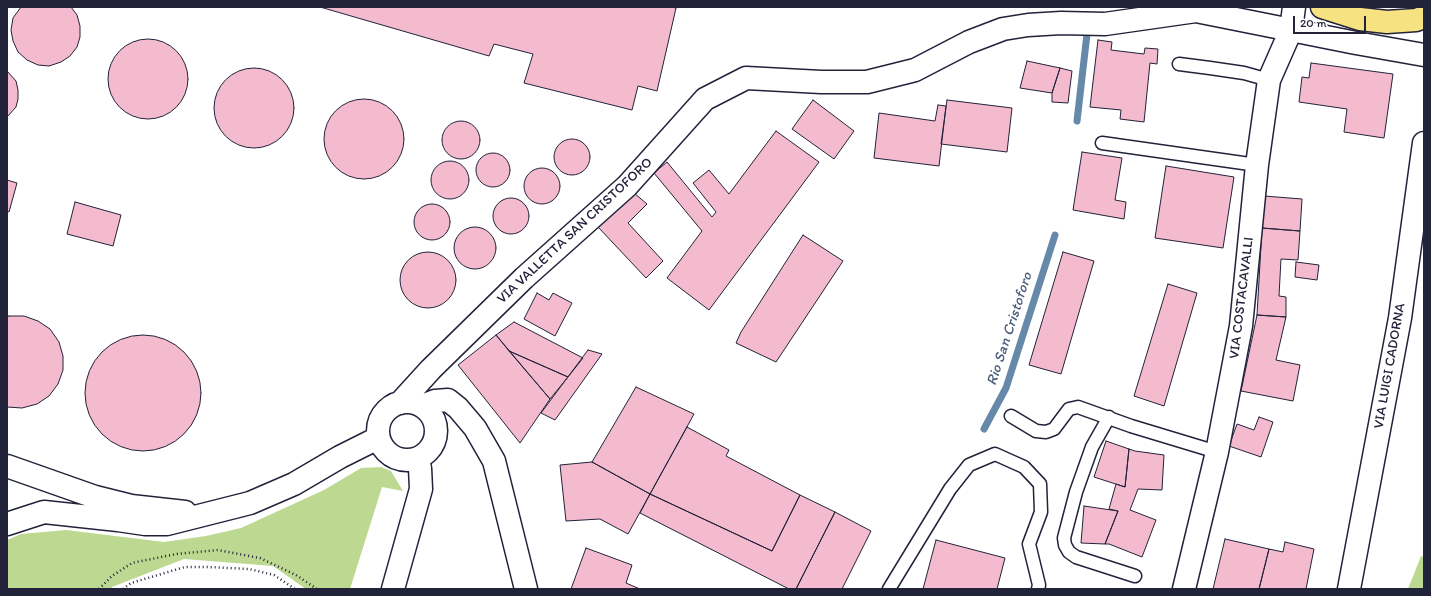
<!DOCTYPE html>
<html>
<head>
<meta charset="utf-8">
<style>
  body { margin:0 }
  #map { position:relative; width:1431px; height:596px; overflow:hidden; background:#fff; font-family:Itim,sans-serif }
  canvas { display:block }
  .frame { position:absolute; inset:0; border:8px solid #22223b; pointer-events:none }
  .scale { position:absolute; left:1293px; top:16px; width:73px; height:18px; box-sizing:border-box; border:2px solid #22223b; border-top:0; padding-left:5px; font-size:12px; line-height:14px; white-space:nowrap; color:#22223b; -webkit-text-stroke:3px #fff; paint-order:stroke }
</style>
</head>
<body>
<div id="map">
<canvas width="1431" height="596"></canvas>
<div class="frame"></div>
<div class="scale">20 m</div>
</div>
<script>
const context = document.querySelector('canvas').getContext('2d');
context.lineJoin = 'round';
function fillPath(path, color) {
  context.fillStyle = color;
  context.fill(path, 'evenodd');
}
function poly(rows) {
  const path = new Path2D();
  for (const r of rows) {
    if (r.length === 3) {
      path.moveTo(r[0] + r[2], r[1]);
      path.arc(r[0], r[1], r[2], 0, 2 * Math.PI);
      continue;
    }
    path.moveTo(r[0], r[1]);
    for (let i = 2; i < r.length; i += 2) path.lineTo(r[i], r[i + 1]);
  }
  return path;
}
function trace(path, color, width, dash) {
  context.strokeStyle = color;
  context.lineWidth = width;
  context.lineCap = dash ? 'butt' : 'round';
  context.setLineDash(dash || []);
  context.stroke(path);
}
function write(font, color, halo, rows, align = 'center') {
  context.font = font + ' Itim,sans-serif';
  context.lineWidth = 4;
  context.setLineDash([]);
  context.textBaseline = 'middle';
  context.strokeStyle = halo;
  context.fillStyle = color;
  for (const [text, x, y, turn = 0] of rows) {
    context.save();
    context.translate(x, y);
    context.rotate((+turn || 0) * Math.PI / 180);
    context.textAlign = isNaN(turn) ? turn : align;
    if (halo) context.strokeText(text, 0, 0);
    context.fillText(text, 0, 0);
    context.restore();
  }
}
const green = poly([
  [381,467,391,471,403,491,382,487,350,589,306,589,273,566,184,559,112,587,111,589,7,589,7,540,21,534,66,530,164,542,206,536,241,528,324,490,361,468],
  [1421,556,1424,557,1424,589,1408,589]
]);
const stream = poly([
  [1077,121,1087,34],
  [984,429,1006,388,1055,235]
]);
const building = poly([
  [21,7,71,7,77,15,80,26,80,37,77,47,70,56,61,62,49,66,38,65,27,60,18,52,13,41,11,30,13,18,21,7],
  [320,7,672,7,676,8,657,91,638,86,632,110,524,83,533,54,494,44,489,56,320,7],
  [148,79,40],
  [1098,40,1112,42,1111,50,1144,54,1145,48,1158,49,1157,64,1150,63,1144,122,1120,119,1121,110,1090,107,1098,40],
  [1027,61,1060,68,1052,93,1020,88,1027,61],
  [1311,63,1393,74,1384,138,1344,132,1347,109,1299,102,1302,77,1309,78,1311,63],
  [1060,68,1072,71,1068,103,1052,102,1052,93,1060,68],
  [254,108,40],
  [7,71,16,81,18,90,18,99,16,107,7,117,7,71],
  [364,139,40],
  [813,100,854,131,834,159,792,129,813,100],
  [947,100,1012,108,1007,152,941,144,947,100],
  [938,105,946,106,939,166,874,158,879,113,935,121,938,105],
  [461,140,19],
  [776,131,819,162,709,310,667,278,702,231,654,173,667,162,712,217,716,212,693,183,709,170,729,194,776,131],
  [572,157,18],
  [1082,152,1122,158,1115,200,1126,202,1124,219,1073,210,1082,152],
  [493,170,17],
  [450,180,19],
  [1166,166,1234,177,1223,248,1155,238,1166,166],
  [542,186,18],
  [7,180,17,183,9,212,7,211,7,180],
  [634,193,647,204,628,223,663,261,646,278,598,227,634,193],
  [1264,196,1302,199,1300,231,1262,228,1264,196],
  [511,216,18],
  [75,202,121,215,113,246,67,234,75,202],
  [432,222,18],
  [475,248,21],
  [1262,228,1300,231,1298,260,1281,259,1279,296,1286,297,1286,317,1257,315,1262,228],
  [803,235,843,261,776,362,736,343,741,332,803,235],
  [428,280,28],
  [1063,252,1094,261,1061,374,1029,365,1063,252],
  [1296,262,1319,265,1317,280,1295,277,1296,262],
  [1168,284,1197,293,1164,406,1134,396,1168,284],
  [537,293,549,300,553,293,572,303,555,336,524,319,537,293],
  [1257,315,1286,317,1276,360,1300,365,1293,401,1241,391,1257,315],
  [9,316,24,316,38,321,50,329,59,342,63,356,63,370,58,384,49,396,37,404,22,408,7,407,7,317,9,316],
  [514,322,583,358,568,377,509,351,496,335,514,322],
  [496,335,550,399,520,443,458,365,496,335],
  [143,393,58],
  [588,350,602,354,555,420,541,413,588,350],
  [509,351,568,377,550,399,509,351],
  [636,387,694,414,650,494,592,462,636,387],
  [1259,417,1273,422,1261,457,1229,446,1237,424,1254,430,1259,417],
  [687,427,729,450,726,456,800,495,772,551,650,494,687,427],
  [1106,441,1129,449,1125,487,1094,477,1106,441],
  [1129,449,1135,451,1164,455,1162,490,1138,489,1130,510,1156,520,1142,557,1109,544,1105,544,1118,511,1109,509,1116,484,1125,487,1129,449],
  [592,462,650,494,628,534,600,519,566,521,560,465,592,462],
  [650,494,772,551,800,495,835,512,796,589,789,589,640,513,650,494],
  [1084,506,1118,511,1105,544,1081,543,1084,506],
  [835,512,871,531,842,589,796,589,835,512],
  [1225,539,1269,549,1259,589,1213,589,1225,539],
  [936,540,1005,558,997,589,923,589,936,540],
  [1285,542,1314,549,1306,589,1259,589,1269,549,1283,552,1285,542],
  [586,548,632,565,626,583,640,589,571,589,586,548]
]);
const path = poly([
  [99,589,112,576,132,563,176,554,218,550,260,558,296,575,317,589],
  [123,589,131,583,185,567,208,567,249,569,274,575,295,589]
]);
const service = poly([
  [1179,64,1210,68,1244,73,1269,80],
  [1102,143,1257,165],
  [1011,416,1036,431,1046,432,1054,429,1069,409,1078,407,1131,426,1217,452],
  [1109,417,1092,447,1076,492,1064,538,1065,545,1069,552,1076,557,1135,576],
  [889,589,950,489,969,465,995,454,1024,467,1040,484,1041,512,1029,544,1039,585,1038,589]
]);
const minor = poly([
  [407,431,29],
  [400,403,431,369,524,278,627,186,705,99,746,78,821,82,867,82,915,70,969,42,1003,29,1028,25,1061,23,1105,24,1196,11,1356,43,1424,55],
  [422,406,435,401,448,400,458,408,475,428,494,461,526,589],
  [7,466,95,497,131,506,185,512],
  [7,524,44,512,118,520,145,524,167,524,250,503,294,484,340,457,370,442,379,439],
  [393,589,421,489,420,468,415,460],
  [1184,589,1217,452,1241,326,1257,165,1269,80,1291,30,1294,7],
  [1349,589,1400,318,1424,143]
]);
const primary = poly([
  [1322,7,1360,19,1387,22,1416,20,1424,17]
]);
const streetNames = [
  ["VIA VALLETTA SAN CRISTOFORO",575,231,-43],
  ["VIA COSTACAVALLI",1242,298,-83],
  ["VIA LUIGI CADORNA",1390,366,-80]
];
const waterNames = [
  ["Rio San Cristoforo",1010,329,-72]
];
fillPath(green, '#bdd890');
trace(stream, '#6689aa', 7);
fillPath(building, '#f4bbce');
trace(building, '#22223b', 1);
trace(service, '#22223b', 15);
trace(minor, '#22223b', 25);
trace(primary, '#22223b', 25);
trace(path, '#22223b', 2.5, [1, 3]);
trace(service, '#fff', 12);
trace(minor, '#fff', 22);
trace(primary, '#f6e281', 22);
write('14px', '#22223b', '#fff', streetNames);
write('italic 15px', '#4a5e7c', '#fff', waterNames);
</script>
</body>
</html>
